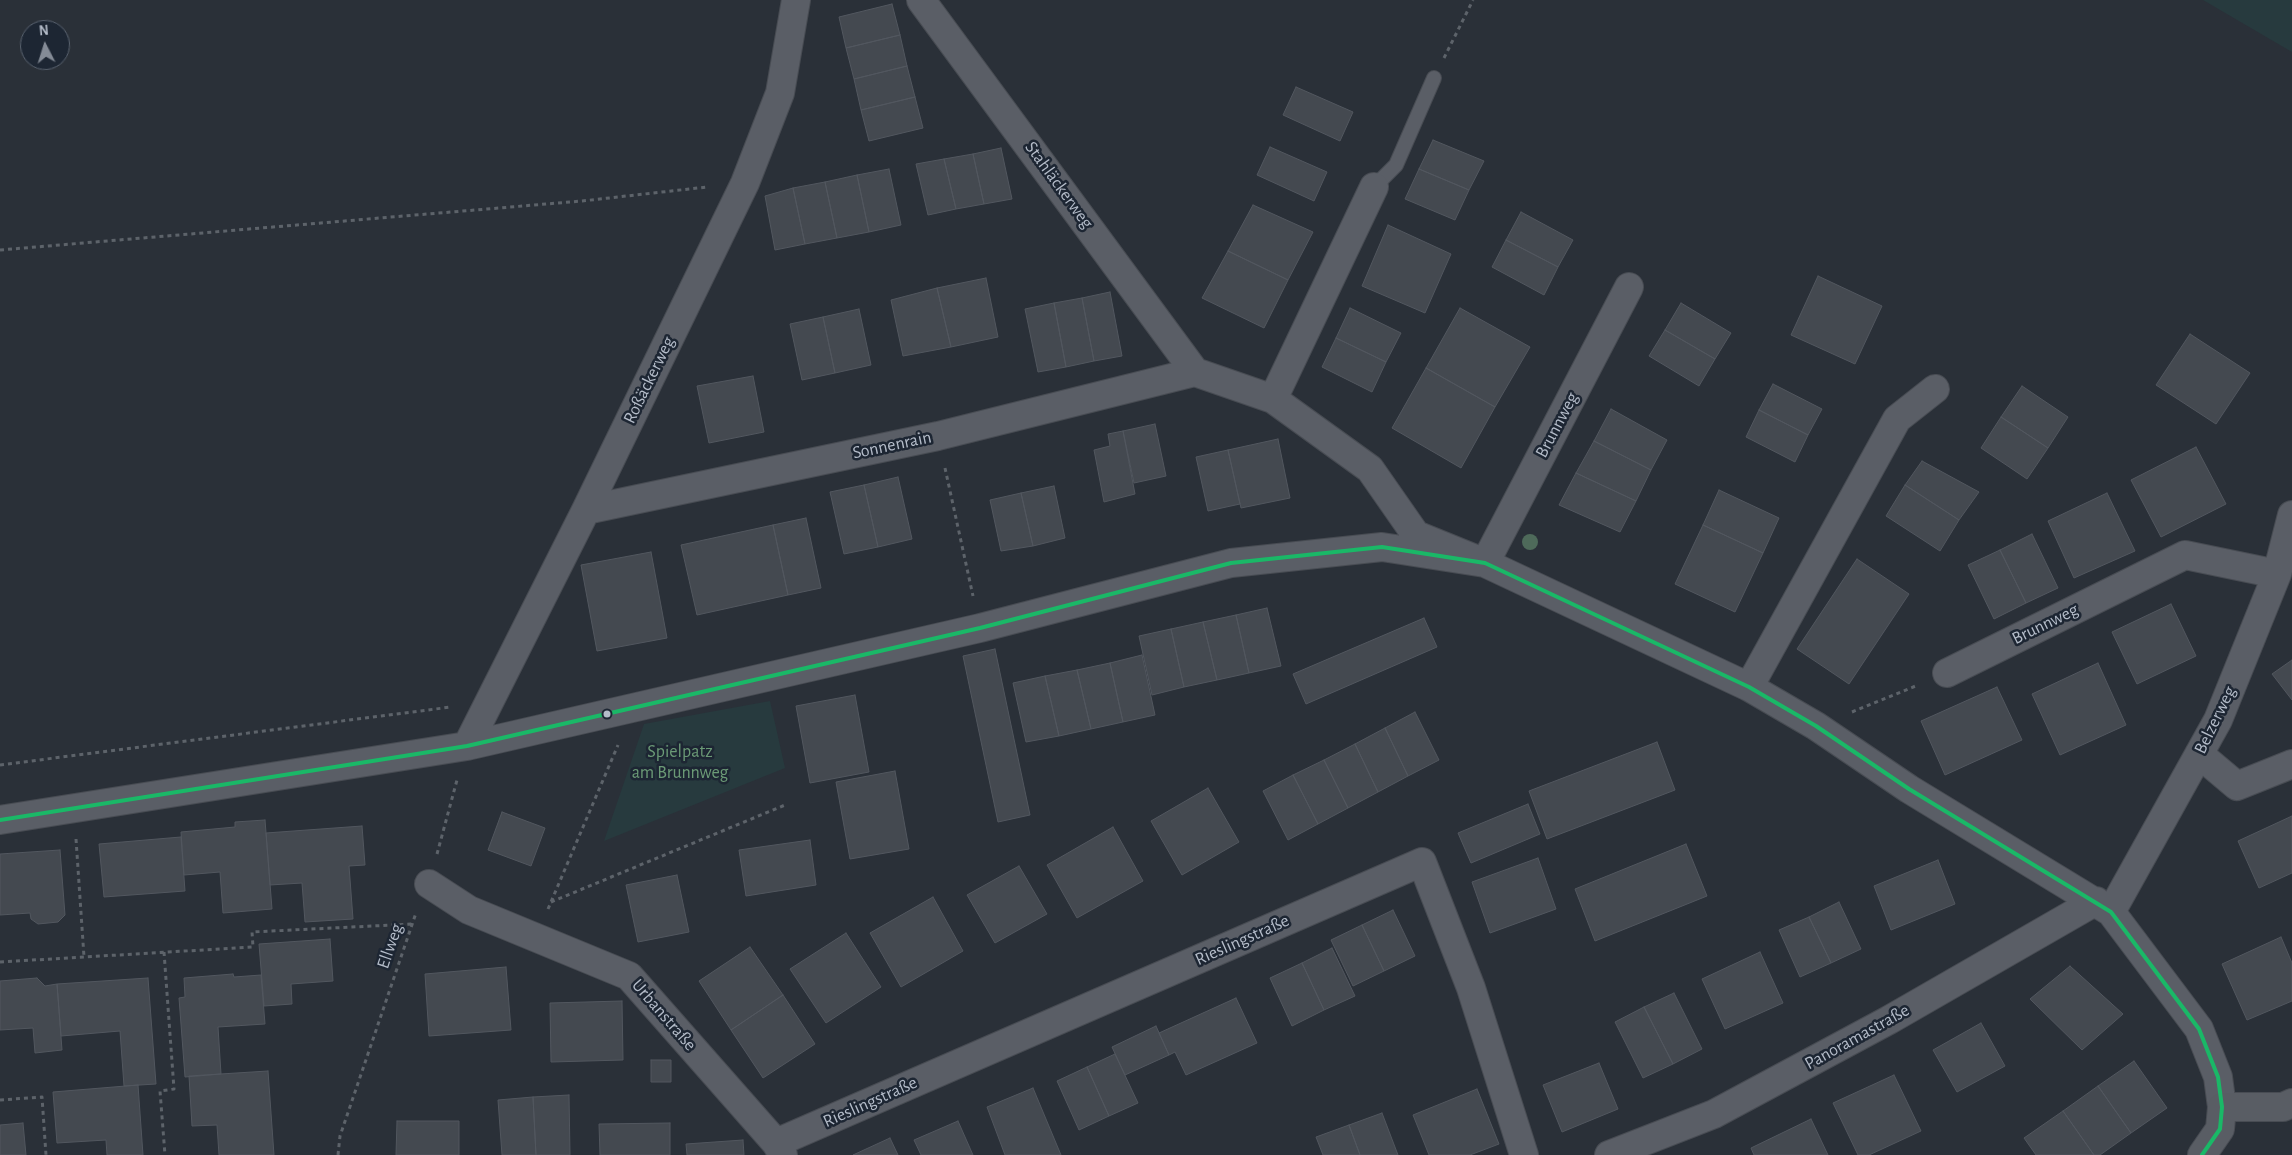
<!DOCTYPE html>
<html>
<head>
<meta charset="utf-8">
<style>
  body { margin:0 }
  #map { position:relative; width:2292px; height:1155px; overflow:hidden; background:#2a3038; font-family:"Alegreya Sans",sans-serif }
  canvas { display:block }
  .north { position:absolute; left:20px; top:20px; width:50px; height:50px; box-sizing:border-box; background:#1d2633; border:1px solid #59626f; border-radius:50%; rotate:355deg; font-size:14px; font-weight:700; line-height:20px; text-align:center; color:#b4bcc9 }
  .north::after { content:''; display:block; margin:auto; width:18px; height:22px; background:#848b96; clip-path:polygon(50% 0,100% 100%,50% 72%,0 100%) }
</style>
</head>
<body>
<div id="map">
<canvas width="2292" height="1155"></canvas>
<div class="north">N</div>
</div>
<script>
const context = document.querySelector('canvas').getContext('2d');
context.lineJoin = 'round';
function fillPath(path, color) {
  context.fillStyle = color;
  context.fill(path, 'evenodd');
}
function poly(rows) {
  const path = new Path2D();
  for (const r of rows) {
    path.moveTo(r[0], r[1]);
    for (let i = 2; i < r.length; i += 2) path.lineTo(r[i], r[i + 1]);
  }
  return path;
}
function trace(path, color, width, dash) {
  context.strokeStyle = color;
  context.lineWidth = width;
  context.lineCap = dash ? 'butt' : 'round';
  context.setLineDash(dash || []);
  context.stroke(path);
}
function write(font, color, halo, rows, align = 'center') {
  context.font = font + ' "Alegreya Sans",sans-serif';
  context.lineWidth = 5;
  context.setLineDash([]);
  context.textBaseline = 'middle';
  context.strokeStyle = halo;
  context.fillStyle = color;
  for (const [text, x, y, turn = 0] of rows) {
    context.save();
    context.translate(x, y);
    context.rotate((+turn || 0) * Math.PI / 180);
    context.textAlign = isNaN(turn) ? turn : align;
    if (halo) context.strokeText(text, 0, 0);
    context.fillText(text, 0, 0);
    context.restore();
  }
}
const green = poly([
  [2203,0,2292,0,2292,52],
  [770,701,785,768,604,841,644,724]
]);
const building = poly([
  [892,4,900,35,846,48,839,17,892,4],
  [900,35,907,66,854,79,846,48,900,35],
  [907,66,915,97,861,110,854,79,907,66],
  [1296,87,1353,112,1340,141,1283,115,1296,87],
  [915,97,923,128,869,141,861,110,915,97],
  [1433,140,1484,161,1469,190,1419,169,1433,140],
  [1270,147,1327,172,1314,201,1257,175,1270,147],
  [1001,148,1012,199,984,204,973,154,1001,148],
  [973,154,984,204,956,209,944,159,973,154],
  [944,159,956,209,928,215,916,164,944,159],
  [889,169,901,225,869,232,857,175,889,169],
  [1419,169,1469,190,1455,220,1405,199,1419,169],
  [857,175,869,232,837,238,825,182,857,175],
  [825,182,837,238,805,244,793,188,825,182],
  [793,188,805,244,775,250,765,196,793,188],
  [1253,205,1313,232,1288,280,1228,251,1253,205],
  [1521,212,1573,240,1558,267,1506,240,1521,212],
  [1388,225,1451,254,1425,313,1362,286,1388,225],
  [1506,240,1558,267,1544,295,1492,267,1506,240],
  [1228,251,1288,280,1264,328,1202,298,1228,251],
  [1818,276,1882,306,1855,364,1791,335,1818,276],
  [986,278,998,337,951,347,937,288,986,278],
  [937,288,951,347,903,356,891,300,937,288],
  [1110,292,1122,356,1094,361,1082,298,1110,292],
  [1082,298,1094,361,1066,367,1054,303,1082,298],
  [1054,303,1066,367,1038,372,1025,309,1054,303],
  [1681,303,1731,333,1715,359,1665,330,1681,303],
  [1350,308,1401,333,1386,362,1336,338,1350,308],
  [1460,308,1530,347,1495,407,1426,368,1460,308],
  [859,309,871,365,835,373,823,317,859,309],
  [823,317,835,373,802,380,790,324,823,317],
  [1665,330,1715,359,1699,386,1649,356,1665,330],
  [2190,334,2250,373,2216,424,2156,385,2190,334],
  [1336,338,1386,362,1372,392,1322,367,1336,338],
  [1426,368,1495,407,1461,468,1392,428,1426,368],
  [753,376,764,432,709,443,697,386,753,376],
  [1773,384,1822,409,1808,435,1759,410,1773,384],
  [2022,386,2068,417,2048,448,2001,417,2022,386],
  [1611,409,1667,440,1651,470,1594,441,1611,409],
  [1759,410,1808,435,1795,462,1746,437,1759,410],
  [2001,417,2048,448,2027,479,1981,448,2001,417],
  [1155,424,1166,476,1134,483,1123,431,1155,424],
  [1123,431,1135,494,1104,502,1094,450,1110,446,1108,434,1123,431],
  [1278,439,1290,498,1241,508,1228,450,1278,439],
  [1594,441,1651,470,1636,501,1576,473,1594,441],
  [2196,447,2226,504,2161,537,2131,480,2196,447],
  [1228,450,1240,504,1208,511,1196,457,1228,450],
  [1922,461,1979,492,1959,520,1905,485,1922,461],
  [1576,473,1636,501,1620,532,1559,505,1576,473],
  [898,477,912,539,878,547,864,485,898,477],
  [864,485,878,547,844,554,830,492,864,485],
  [1905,485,1959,520,1940,551,1886,516,1905,485],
  [1054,486,1065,538,1033,546,1021,493,1054,486],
  [1719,490,1779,518,1763,553,1703,525,1719,490],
  [1021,493,1033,546,1001,551,990,500,1021,493],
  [2107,493,2135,551,2074,578,2048,521,2107,493],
  [806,518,821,588,788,595,773,525,806,518],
  [773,525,788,595,697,615,681,545,773,525],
  [1703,525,1763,553,1735,612,1675,584,1703,525],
  [2032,534,2058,588,2026,603,2000,550,2032,534],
  [2000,550,2026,603,1994,619,1968,565,2000,550],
  [651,552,667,638,597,651,581,565,651,552],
  [1857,559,1909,594,1849,684,1797,649,1857,559],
  [2171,604,2196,656,2137,684,2112,632,2171,604],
  [1267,608,1281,666,1249,673,1236,615,1267,608],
  [1236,615,1249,673,1217,680,1203,622,1236,615],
  [1424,618,1437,647,1306,704,1293,674,1424,618],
  [1203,622,1217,680,1184,687,1171,629,1203,622],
  [1171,629,1184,687,1152,695,1139,636,1171,629],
  [995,649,1030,815,998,822,963,656,995,649],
  [1142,655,1155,715,1123,722,1110,663,1142,655],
  [2292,660,2292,700,2272,674,2292,660],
  [1110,663,1123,722,1091,729,1077,670,1110,663],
  [2098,663,2126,725,2060,755,2032,694,2098,663],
  [1077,670,1091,729,1059,736,1045,676,1077,670],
  [1045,676,1059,736,1026,742,1013,683,1045,676],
  [1997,687,2022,740,1945,775,1921,721,1997,687],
  [855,695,869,772,810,783,796,706,855,695],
  [1415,712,1439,760,1408,776,1385,728,1415,712],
  [1385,728,1408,776,1378,792,1355,744,1385,728],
  [1657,742,1675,790,1547,839,1529,791,1657,742],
  [1355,744,1378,792,1348,808,1324,760,1355,744],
  [1324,760,1348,808,1318,824,1293,775,1324,760],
  [895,771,909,849,850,859,836,782,895,771],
  [1293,775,1318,824,1288,840,1263,791,1293,775],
  [1208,788,1239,842,1182,875,1151,821,1208,788],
  [1528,804,1540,834,1471,863,1458,833,1528,804],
  [502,812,545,828,531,866,488,850,502,812],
  [2292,816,2292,873,2259,888,2238,841,2292,816],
  [265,820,272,909,223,913,220,872,184,875,181,832,235,827,235,822,265,820],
  [362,826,365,865,349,866,353,919,305,922,302,883,270,885,266,833,362,826],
  [1113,827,1143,881,1077,918,1047,865,1113,827],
  [181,837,185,891,104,897,99,844,181,837],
  [810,840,816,885,746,896,739,850,810,840],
  [1686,844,1707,896,1595,941,1575,889,1686,844],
  [60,850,65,915,58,922,38,924,31,919,30,913,0,915,0,854,60,850],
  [1538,858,1556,909,1490,933,1472,882,1538,858],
  [1938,860,1955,904,1891,930,1874,886,1938,860],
  [1019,866,1047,914,995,943,967,895,1019,866],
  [677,875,689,932,638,942,626,885,677,875],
  [933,897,963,951,901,987,870,933,933,897],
  [1839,902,1861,949,1831,963,1809,917,1839,902],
  [1393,910,1415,956,1384,971,1362,925,1393,910],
  [1809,917,1831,963,1800,977,1779,930,1809,917],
  [1362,925,1384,971,1353,986,1331,940,1362,925],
  [846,933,881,987,826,1023,790,969,846,933],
  [2281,937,2292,963,2292,1001,2247,1020,2222,964,2281,937],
  [330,939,333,981,291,984,292,1004,264,1006,259,944,330,939],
  [750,947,783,995,731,1030,699,981,750,947],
  [1332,948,1355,996,1324,1010,1302,963,1332,948],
  [1760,952,1783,1003,1725,1029,1702,979,1760,952],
  [1302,963,1324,1010,1292,1026,1270,978,1302,963],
  [2070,966,2123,1014,2082,1050,2030,999,2070,966],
  [506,967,511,1030,429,1036,425,974,506,967],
  [233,974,234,977,261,975,265,1024,218,1027,221,1074,185,1077,179,998,185,997,184,978,233,974],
  [37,978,45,986,57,984,62,1050,35,1053,33,1028,0,1030,0,981,37,978],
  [148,978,156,1084,124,1086,120,1031,61,1036,57,984,148,978],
  [1674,993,1702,1049,1673,1064,1644,1007,1674,993],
  [783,995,815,1044,763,1078,731,1030,783,995],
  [1236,998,1257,1043,1186,1075,1175,1052,1169,1055,1159,1033,1236,998],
  [622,1001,623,1060,551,1062,550,1003,622,1001],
  [1644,1007,1673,1064,1643,1078,1615,1022,1644,1007],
  [1981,1023,2005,1066,1957,1092,1933,1050,1981,1023],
  [1156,1026,1169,1055,1125,1075,1112,1047,1156,1026],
  [1115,1054,1138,1103,1109,1116,1087,1067,1115,1054],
  [651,1060,671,1060,671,1082,651,1082,651,1060],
  [2134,1061,2167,1108,2131,1133,2098,1086,2134,1061],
  [1599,1063,1618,1109,1562,1132,1543,1085,1599,1063],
  [1087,1067,1109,1116,1079,1130,1057,1081,1087,1067],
  [268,1071,274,1155,219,1155,217,1125,192,1126,189,1076,268,1071],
  [1894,1075,1921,1131,1869,1155,1858,1155,1833,1103,1894,1075],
  [138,1085,143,1155,107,1155,106,1140,57,1143,53,1092,138,1085],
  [2098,1086,2131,1133,2100,1155,2094,1155,2063,1111,2098,1086],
  [1033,1088,1061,1155,1005,1155,987,1107,1033,1088],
  [1477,1089,1499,1144,1470,1155,1429,1155,1413,1115,1477,1089],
  [569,1095,570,1155,536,1155,533,1097,569,1095],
  [533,1097,536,1155,502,1155,498,1100,533,1097],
  [2063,1111,2094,1155,2036,1155,2024,1138,2063,1111],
  [1382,1113,1398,1155,1360,1155,1349,1125,1382,1113],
  [1811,1119,1828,1155,1754,1155,1751,1148,1811,1119],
  [397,1121,459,1121,459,1155,396,1155,397,1121],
  [958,1121,973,1155,921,1155,914,1140,958,1121],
  [23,1123,26,1155,0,1155,0,1125,23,1123],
  [670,1123,670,1155,600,1155,599,1124,670,1123],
  [1349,1125,1360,1155,1323,1155,1316,1137,1349,1125],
  [890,1138,898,1155,853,1155,890,1138],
  [743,1140,744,1155,687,1155,686,1144,743,1140]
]);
const path = poly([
  [1444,58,1473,0],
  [0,250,582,201,707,187],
  [945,468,973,596],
  [1852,712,1918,685],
  [0,765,451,707],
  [76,839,84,957],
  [437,854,457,780],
  [551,902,785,805],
  [548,909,618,745],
  [164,952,174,1089,160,1091,165,1155],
  [0,962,253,947,252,932,412,924],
  [0,1100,42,1097,46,1155],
  [338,1155,340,1136,416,913]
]);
const lane = poly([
  [1374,187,1396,165,1434,78]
]);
const street = poly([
  [921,0,1195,372],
  [1195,372,1273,399,1370,469,1416,535,1485,563,1749,687,1816,726,1909,789,2111,912,2199,1029,2218,1077,2222,1107],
  [1273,399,1374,187],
  [586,510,938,436,1195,372],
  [1485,563,1629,287],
  [1947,673,2185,555,2277,574],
  [1749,687,1897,419,1935,389],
  [467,746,586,510,745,183,780,93,796,0],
  [2199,754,2237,786,2292,764],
  [0,820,467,746,980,628,1231,563,1382,547,1485,563],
  [429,884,469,910,629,976,776,1143,783,1155],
  [2111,912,2218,720,2277,574,2292,515],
  [776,1143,1422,862,1471,988,1524,1155],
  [1609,1155,1714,1114,1889,1020,2096,901]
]);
const secondary = poly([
  [2202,1155,2220,1129,2222,1107,2283,1107,2292,1103]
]);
const bus1 = poly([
  [0,820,467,746,980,628,1231,563,1382,547,1485,563,1749,687,1816,726,1909,789,2111,912,2199,1029,2218,1077,2222,1107,2220,1129,2202,1155]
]);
const trees = [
  [1530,542]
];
const markers = [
  [607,714,4.5,"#b4bcc9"]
];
const streetNames = [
  ["Stahläckerweg",1059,185,54],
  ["Roßäckerweg",649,380,-64],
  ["Brunnweg",1557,425,-62],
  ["Sonnenrain",892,445,-12],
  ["Brunnweg",2045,624,-26],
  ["Belzerweg",2215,720,-64],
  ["Rieslingstraße",1242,940,-24],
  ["Ellweg",390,946,-71],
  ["Urbanstraße",664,1015,49],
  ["Panoramastraße",1857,1037,-29],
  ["Rieslingstraße",870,1102,-24]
];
const parkNames = [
  ["Spielpatz",680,752],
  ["am Brunnweg",680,773]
];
fillPath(green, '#273a3e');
fillPath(building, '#444950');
trace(building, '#52575f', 1);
trace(lane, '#484c53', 16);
trace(street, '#484c53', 30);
trace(secondary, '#484c53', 30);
trace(path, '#5d636a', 3, [4, 4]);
trace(lane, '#5a5e66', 14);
trace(street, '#5a5e66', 28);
trace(secondary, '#595d64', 28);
trace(bus1, '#1ab867', 4);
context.fillStyle = '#4e6a5a';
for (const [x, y] of trees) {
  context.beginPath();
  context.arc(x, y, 8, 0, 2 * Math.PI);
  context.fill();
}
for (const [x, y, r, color] of markers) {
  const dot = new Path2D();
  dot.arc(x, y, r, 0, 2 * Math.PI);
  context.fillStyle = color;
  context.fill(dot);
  trace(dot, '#1d2633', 2);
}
write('18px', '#b4bcc9', '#1d2633', streetNames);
write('18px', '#6b9a76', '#1d2633', parkNames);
</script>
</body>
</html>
